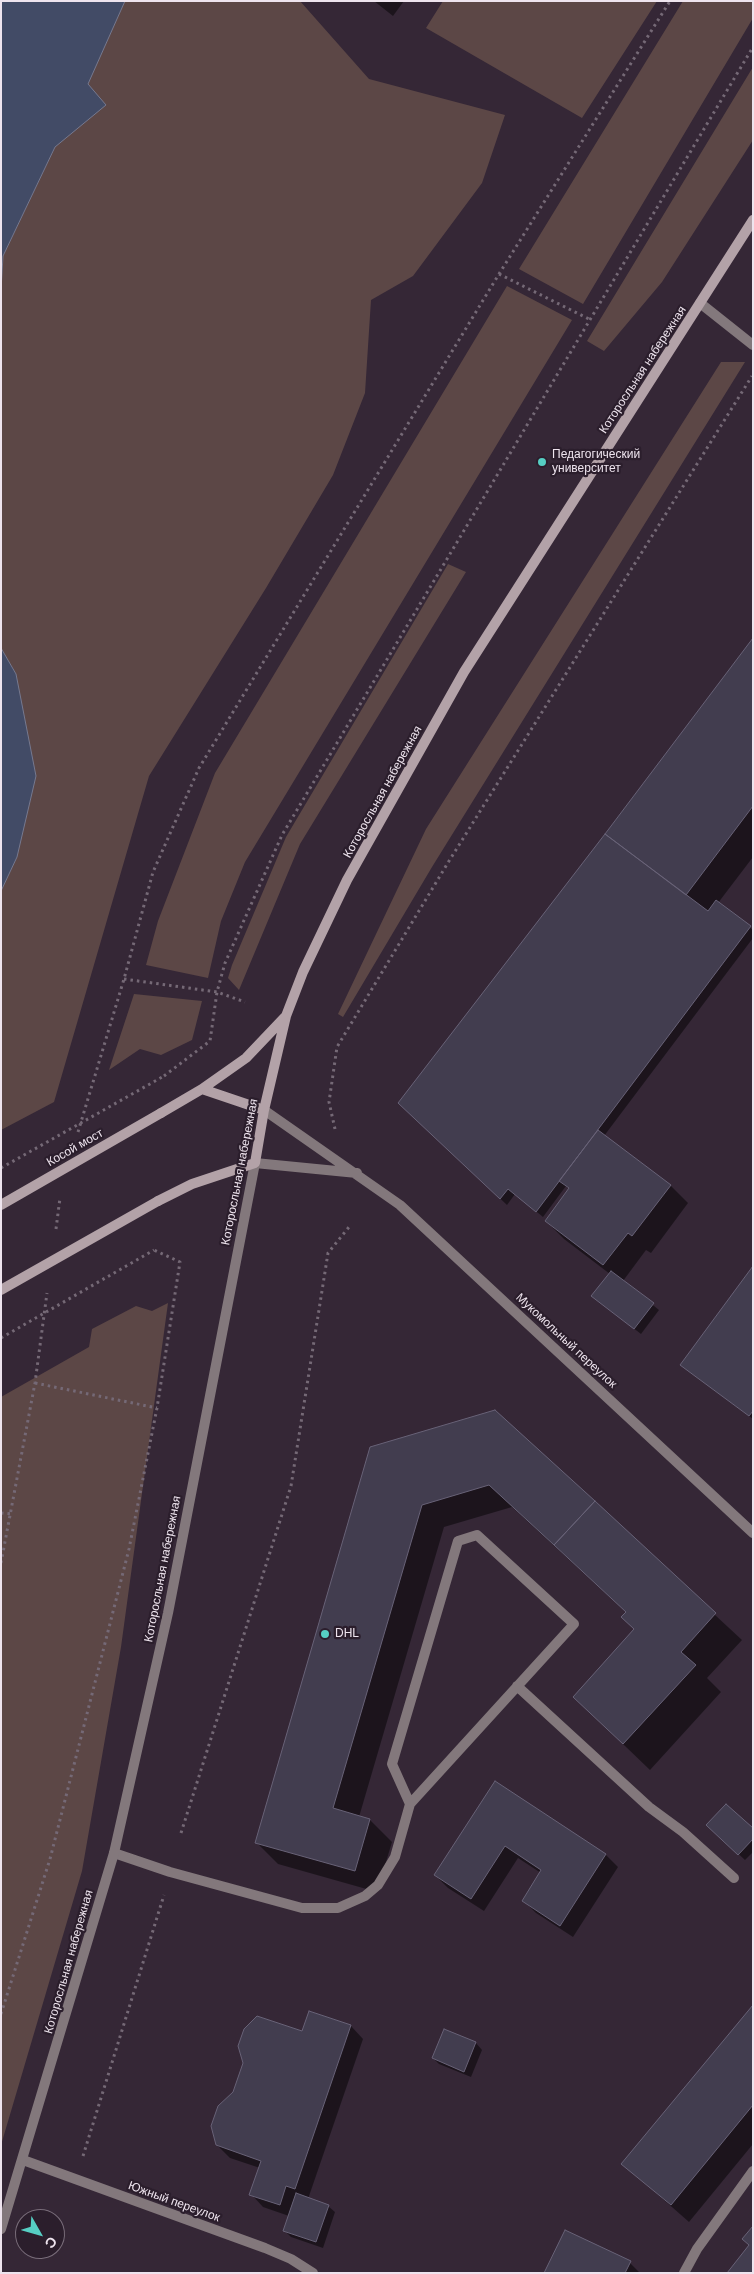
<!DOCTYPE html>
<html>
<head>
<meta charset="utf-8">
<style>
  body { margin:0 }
  #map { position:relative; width:754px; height:2274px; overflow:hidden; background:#352736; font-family:Helvetica,sans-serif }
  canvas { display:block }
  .frame { position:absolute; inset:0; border:2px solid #eee4ee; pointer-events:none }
  .north { position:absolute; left:15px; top:2209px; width:50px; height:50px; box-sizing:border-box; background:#2b1e2c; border:1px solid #796d7a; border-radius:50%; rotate:128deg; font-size:14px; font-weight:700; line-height:20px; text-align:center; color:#eee4ee }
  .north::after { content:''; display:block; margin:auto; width:18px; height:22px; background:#56cec3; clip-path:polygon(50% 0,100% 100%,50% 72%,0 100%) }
</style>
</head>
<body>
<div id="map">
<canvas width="754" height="2274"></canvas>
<div class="frame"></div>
<div class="north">С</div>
</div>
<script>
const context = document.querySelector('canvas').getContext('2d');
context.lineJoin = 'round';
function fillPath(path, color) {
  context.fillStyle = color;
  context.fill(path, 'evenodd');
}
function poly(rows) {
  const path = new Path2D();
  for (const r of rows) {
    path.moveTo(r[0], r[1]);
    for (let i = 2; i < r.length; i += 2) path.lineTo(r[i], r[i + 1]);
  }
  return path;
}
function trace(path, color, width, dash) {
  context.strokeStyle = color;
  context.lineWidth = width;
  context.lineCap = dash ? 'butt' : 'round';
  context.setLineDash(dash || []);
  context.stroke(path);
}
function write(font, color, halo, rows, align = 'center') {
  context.font = font + ' Helvetica,sans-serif';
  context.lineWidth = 4.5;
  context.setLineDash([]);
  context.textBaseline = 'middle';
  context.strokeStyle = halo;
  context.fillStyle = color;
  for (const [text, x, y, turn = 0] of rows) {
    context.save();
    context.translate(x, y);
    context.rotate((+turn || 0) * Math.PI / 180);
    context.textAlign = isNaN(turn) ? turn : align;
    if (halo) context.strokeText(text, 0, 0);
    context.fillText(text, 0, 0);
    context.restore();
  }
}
const green = poly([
  [125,1,300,1,369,79,505,115,482,183,413,276,371,300,365,393,333,475,266,588,149,776,54,1102,1,1130,1,891,17,857,16,674,1,648,1,290,3,256,55,147,87,84],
  [443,1,657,1,582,118,426,28],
  [683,1,753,1,753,18,583,304,519,269],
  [753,67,753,140,662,282,604,351,587,341],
  [507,286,572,320,245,862,221,921,208,978,146,965,158,921,215,773],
  [721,362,745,362,432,867,343,1017,338,1014,426,829],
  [448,564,466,572,300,844,239,990,228,978,232,965,286,837],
  [134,994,202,1001,192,1040,161,1055,140,1049,109,1070],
  [168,1303,121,1647,82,1871,1,2145,1,1397,89,1347,92,1329,136,1306,152,1311]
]);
const water = poly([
  [1,1,125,1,88,84,106,105,55,147,3,256,1,290,1,1],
  [1,648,16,674,36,776,17,857,1,891,1,648]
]);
const shadow = poly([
  [374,1,404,1,393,16],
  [753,640,753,857,718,903,753,930,753,938,604,1136,670,1185,688,1203,651,1253,646,1250,623,1281,659,1310,641,1334,592,1296,610,1274,564,1239,546,1221,569,1189,566,1186,543,1217,515,1194,507,1205,400,1103],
  [753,1268,753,1419,681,1365],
  [495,1411,742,1640,707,1678,721,1692,650,1770,574,1697,636,1630,627,1613,512,1507,444,1527,359,1817,370,1820,392,1842,377,1892,278,1864,256,1842,371,1448],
  [495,1783,606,1855,618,1867,573,1937,536,1913,524,1901,541,1873,518,1858,484,1911,448,1888,435,1875],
  [753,1830,753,1852,745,1860,714,1831],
  [753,2007,753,2144,689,2222,623,2164],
  [351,2026,363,2039,308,2199,328,2206,335,2212,323,2248,291,2237,284,2230,289,2216,263,2207,251,2194,260,2168,230,2158,217,2145,303,2033],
  [444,2030,476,2043,482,2050,471,2077,439,2064,433,2058],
  [630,2263,640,2273,545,2273]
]);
const building = poly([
  [753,638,753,806,686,895,605,834,753,638],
  [605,834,708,911,716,900,751,926,536,1212,508,1189,500,1199,398,1103,605,834],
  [598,1130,671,1185,632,1236,628,1233,603,1265,545,1221,569,1188,559,1181,598,1130],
  [753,1266,753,1411,749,1416,680,1365,753,1266],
  [611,1271,654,1303,634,1329,591,1296,611,1271],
  [495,1410,595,1501,554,1545,489,1485,422,1505,333,1808,370,1819,355,1871,255,1843,370,1447,495,1410],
  [595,1501,716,1613,681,1652,696,1665,623,1744,573,1697,634,1629,621,1617,626,1612,554,1545,595,1501],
  [495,1781,606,1854,560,1926,522,1901,541,1870,505,1846,471,1899,434,1875,495,1781],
  [726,1804,753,1828,753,1839,738,1855,706,1825,726,1804],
  [753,2005,753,2105,671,2205,621,2164,753,2005],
  [309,2011,351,2025,295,2189,286,2186,280,2205,249,2195,261,2161,216,2145,211,2126,218,2106,233,2092,243,2063,238,2046,244,2029,257,2016,302,2031,309,2011],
  [444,2029,476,2042,464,2072,432,2058,444,2029],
  [296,2193,329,2205,316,2242,283,2231,296,2193],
  [753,2226,753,2273,727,2273,749,2245,742,2239,753,2226],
  [565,2230,631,2261,625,2273,544,2273,565,2230]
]);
const path = poly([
  [499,274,589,319],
  [124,979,217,992,245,1002],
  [164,1076,210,1041,217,992,225,963,282,835,753,47],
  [335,1129,329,1102,337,1047,449,861,752,376],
  [78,1132,124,979,153,872,199,768,499,274,670,1],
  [56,1229,60,1198],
  [35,1383,157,1408],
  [1,1513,12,1514],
  [1,1563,35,1383,47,1293],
  [181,1833,291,1486,328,1253,349,1227],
  [1,2014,50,1859,129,1549,157,1408,180,1262,154,1250],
  [83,2156,164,1895]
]);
const service = poly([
  [517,1686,649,1807,683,1832,734,1878],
  [114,1853,170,1872,302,1908,338,1908,365,1896,378,1885,395,1857,410,1804,574,1624,477,1535,458,1541,392,1764,410,1804]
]);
const minor = poly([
  [23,2160,265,2248,291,2259,313,2273],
  [684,2273,697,2249,753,2171]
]);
const tertiary = poly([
  [700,303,753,345],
  [264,1110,400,1205,753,1533],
  [1,2229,114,1853,168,1613,255,1163,357,1173]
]);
const secondary = poly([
  [202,1089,264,1110],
  [161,1113,202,1089,246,1058,285,1017],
  [158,1201,192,1184,255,1163,264,1110,286,1016,303,972,347,880,464,672,753,220]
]);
const pathBridge = poly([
  [1,1168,164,1076],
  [1,1338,154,1250]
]);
const secondaryBridge = poly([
  [1,1205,161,1113],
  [1,1290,158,1201]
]);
const markers = [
  [542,462,5,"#56cec3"],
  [325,1634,5,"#56cec3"]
];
const streetNames = [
  ["Которосльная набережная",643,370,-57],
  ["Которосльная набережная",383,792,-61],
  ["Косой мост",75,1148,-30],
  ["Которосльная набережная",240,1172,-79],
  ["Мукомольный переулок",566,1341,43],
  ["Которосльная набережная",163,1569,-79],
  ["Которосльная набережная",69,1962,-74],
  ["Южный переулок",174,2202,20]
];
const poiNames = [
  ["Педагогический",552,455],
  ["университет",552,469],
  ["DHL",335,1634]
];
fillPath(green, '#5c4746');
fillPath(water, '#424b66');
trace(water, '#76798f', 1);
fillPath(shadow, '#0007');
fillPath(building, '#423d4f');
trace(building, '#686277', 1);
trace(path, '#756976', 3, [2.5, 4]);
trace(service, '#83787c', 10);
trace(minor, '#83787c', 10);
trace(tertiary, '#83787c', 10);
trace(secondary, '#b3a2a8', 10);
trace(pathBridge, '#756976', 3, [2.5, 4]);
trace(secondaryBridge, '#b3a2a8', 10);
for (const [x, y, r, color] of markers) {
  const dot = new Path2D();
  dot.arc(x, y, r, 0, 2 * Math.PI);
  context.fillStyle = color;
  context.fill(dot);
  trace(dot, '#2b1e2c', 2);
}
write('12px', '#eee4ee', '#2b1e2c', streetNames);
write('12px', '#eee4ee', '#2b1e2c', poiNames, 'left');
</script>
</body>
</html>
